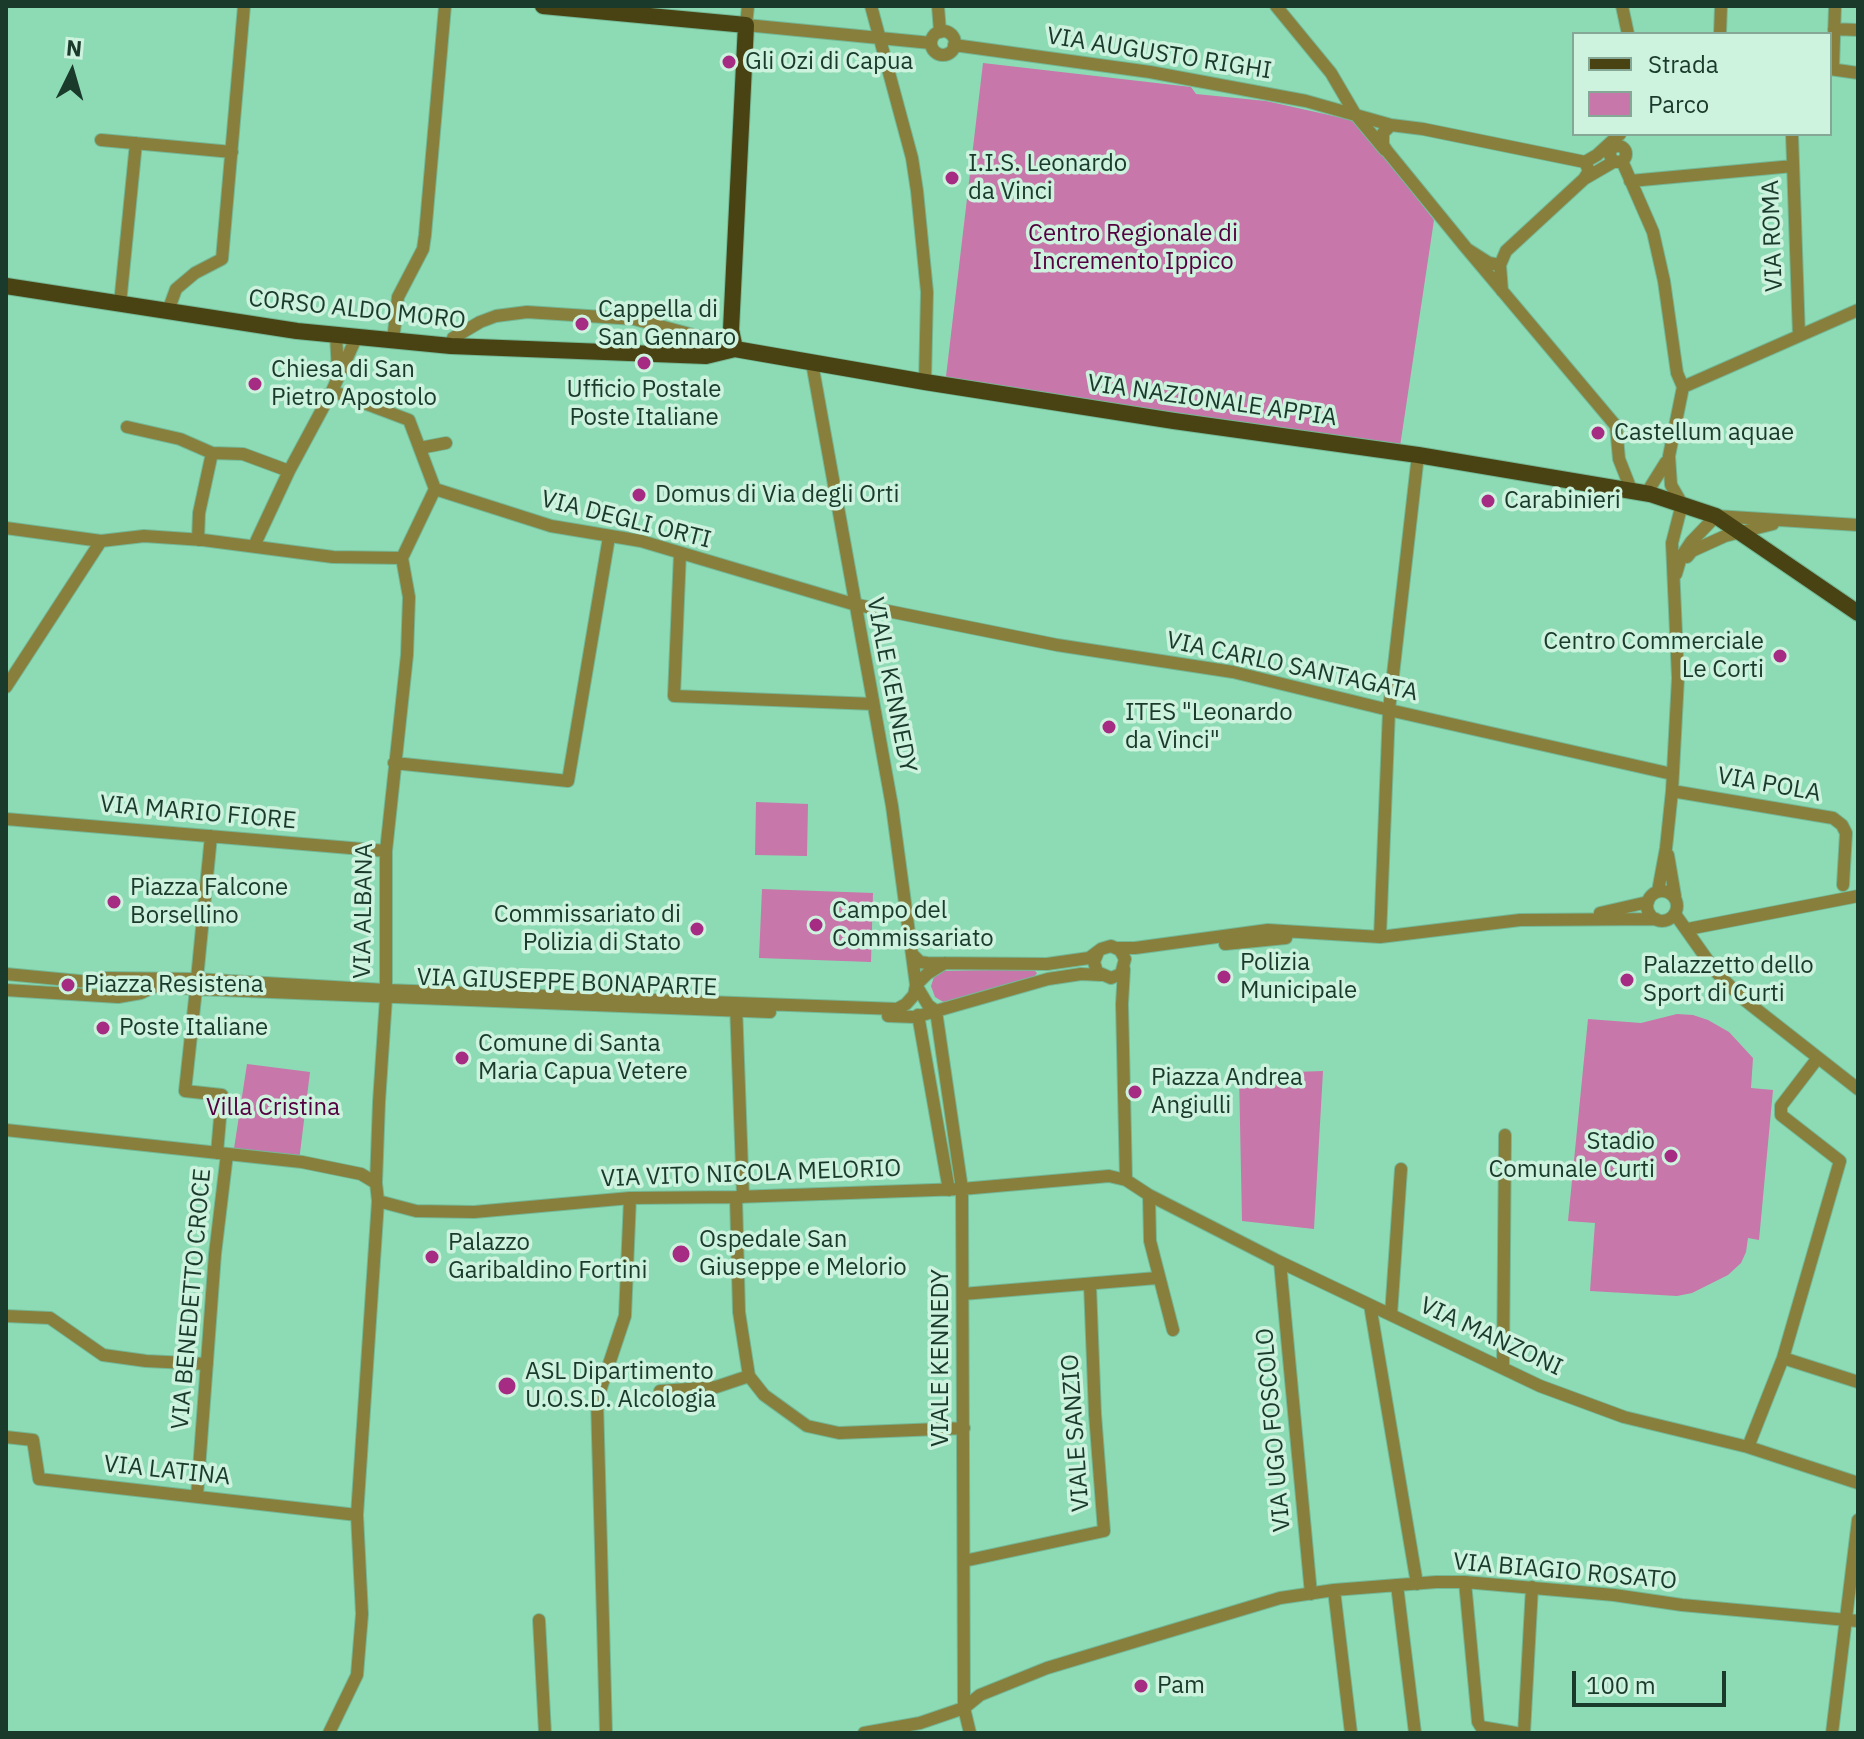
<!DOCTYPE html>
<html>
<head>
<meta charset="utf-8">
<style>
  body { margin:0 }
  #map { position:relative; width:1864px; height:1739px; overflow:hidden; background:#8ddbb4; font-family:"IBM Plex Sans",sans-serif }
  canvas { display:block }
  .frame { position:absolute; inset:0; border:8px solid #1a3a2b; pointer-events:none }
  .legend { position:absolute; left:1572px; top:32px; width:260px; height:104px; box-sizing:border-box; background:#cdf2de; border:2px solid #85a896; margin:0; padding:10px 14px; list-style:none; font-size:24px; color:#1a3a2b }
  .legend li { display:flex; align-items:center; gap:16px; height:40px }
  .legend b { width:40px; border:2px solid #85a896 }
  .north { position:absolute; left:32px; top:32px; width:80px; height:80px; -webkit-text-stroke:6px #cdf2de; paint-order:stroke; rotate:5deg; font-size:22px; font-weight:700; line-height:32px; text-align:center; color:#1a3a2b }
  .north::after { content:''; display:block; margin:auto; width:28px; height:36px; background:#1a3a2b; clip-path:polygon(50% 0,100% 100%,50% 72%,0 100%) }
  .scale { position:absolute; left:1572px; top:1671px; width:154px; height:36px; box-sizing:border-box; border:4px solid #1a3a2b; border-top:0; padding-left:10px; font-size:24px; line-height:28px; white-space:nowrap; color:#1a3a2b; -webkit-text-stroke:6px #cdf2de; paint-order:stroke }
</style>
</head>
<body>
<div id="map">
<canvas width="1864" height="1739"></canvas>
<div class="frame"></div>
<ul class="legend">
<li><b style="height:10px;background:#494313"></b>Strada</li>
<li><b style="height:22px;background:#c777aa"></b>Parco</li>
</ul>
<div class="north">N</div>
<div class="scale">100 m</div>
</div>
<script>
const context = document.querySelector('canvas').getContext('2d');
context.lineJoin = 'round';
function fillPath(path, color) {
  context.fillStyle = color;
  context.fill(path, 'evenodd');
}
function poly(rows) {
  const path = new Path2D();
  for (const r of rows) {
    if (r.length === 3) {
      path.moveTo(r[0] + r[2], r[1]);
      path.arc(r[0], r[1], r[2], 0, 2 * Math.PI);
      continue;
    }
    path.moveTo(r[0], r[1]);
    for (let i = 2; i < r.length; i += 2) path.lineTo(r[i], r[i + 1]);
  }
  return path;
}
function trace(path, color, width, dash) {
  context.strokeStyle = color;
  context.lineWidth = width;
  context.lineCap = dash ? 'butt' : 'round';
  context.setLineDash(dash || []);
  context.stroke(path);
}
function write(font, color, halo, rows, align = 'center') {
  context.font = font + ' "IBM Plex Sans",sans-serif';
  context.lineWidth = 7;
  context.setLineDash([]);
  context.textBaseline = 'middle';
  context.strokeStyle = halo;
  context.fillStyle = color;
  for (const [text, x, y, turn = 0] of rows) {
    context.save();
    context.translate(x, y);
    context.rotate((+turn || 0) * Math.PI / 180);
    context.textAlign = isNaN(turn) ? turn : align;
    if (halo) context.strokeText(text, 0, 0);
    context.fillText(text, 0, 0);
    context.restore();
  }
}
const green = poly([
  [983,63,1191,87,1196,94,1266,101,1356,121,1434,220,1399,453,945,385],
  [756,802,808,804,807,856,755,855],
  [762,889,873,893,871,962,759,958],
  [1033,969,1037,973,1034,977,945,1003,935,997,931,986,934,977,943,971],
  [1677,1014,1693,1015,1708,1020,1729,1032,1753,1058,1751,1088,1773,1090,1759,1240,1748,1238,1746,1252,1741,1263,1728,1275,1692,1293,1677,1296,1590,1291,1595,1223,1568,1221,1588,1019,1641,1023],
  [247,1064,310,1072,299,1161,233,1155],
  [1323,1071,1314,1229,1242,1221,1239,1074]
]);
const minor = poly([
  [748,6,746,25,931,43],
  [871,6,912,158,917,191,927,292,925,382],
  [938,6,940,32],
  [1276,6,1331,73,1355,114,1385,150],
  [1622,6,1628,34],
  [1834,29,1858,30],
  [943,43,12],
  [1720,34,1721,6],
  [954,45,1150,72,1306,101,1391,125,1423,129,1585,162,1589,171,1584,179],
  [1830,69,1858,73],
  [1833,69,1835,6],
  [1391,125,1383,133,1383,145,1387,151,1467,249,1489,263,1500,265],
  [1792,134,1799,336],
  [101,140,232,152],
  [1618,154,8],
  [1622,161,1653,232,1664,281,1677,373,1683,387],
  [1585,162,1597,155,1620,134],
  [1630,181,1793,166],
  [1467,249,1616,426,1619,459,1632,492],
  [1502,291,1500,265,1506,251,1584,179,1615,161],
  [120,304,136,143],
  [168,311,176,289,195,273,222,259,244,6],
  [336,335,338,372],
  [393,341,398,297,423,249,425,235,445,6],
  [451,346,453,338,480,322,496,316,527,312,634,319,712,340,735,349],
  [1683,387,1858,310],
  [127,427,180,439,212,453],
  [420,448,446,443],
  [435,489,551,526,641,541,853,604,1057,645,1233,672,1389,710,1672,774],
  [1646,494,1666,462],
  [6,528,101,541,144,536,203,540,333,557,402,558],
  [198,540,199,513,212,453,243,454,289,471],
  [254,546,289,471,332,391,356,338],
  [680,553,674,696,873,704],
  [1687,557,1692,551,1725,536,1773,524],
  [1676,574,1681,557,1691,542,1716,516,1858,525],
  [6,687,101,541],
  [394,763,568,781,609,537],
  [1672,791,1833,818,1842,825,1846,833,1843,885],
  [6,819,386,851],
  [1668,855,1675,896],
  [1662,906,15],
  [1658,891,1666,848,1672,791,1678,678,1672,543,1682,504,1671,485,1669,456,1683,387],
  [1600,913,1648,902],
  [1675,914,1716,972,1742,998,1858,1089],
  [1688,929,1858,896],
  [1380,937,1389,710,1418,455],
  [1225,944,1286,938],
  [1116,948,1135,948,1268,930,1380,937,1520,920,1656,919],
  [913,955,920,962,927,963,1047,964,1089,958,1101,949,1111,946,1120,950,1125,959,1121,974,1111,978,1097,972,1094,962,1098,952],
  [1124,969,1122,1004,1126,1180],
  [6,974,90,982,105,978,196,979,385,990,897,1009,906,1004,914,995,916,985,892,806,812,363],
  [6,990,118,997,141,993,156,986,196,989,211,836],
  [736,1005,743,1197],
  [936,1011,962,1189,964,1708,970,1733],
  [936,1011,928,1005,916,985,927,974,945,963],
  [918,1015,949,1190],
  [888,1016,915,1017,1048,979,1081,974,1101,975],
  [6,1130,302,1162,361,1174,376,1183],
  [217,1153,222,1095,185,1091,196,989,770,1012],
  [1149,1195,1150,1241,1173,1330],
  [736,1197,739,1312,749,1376,764,1395,807,1426,839,1433,964,1428],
  [378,1201,416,1211,474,1212,630,1198,736,1197,962,1189,1109,1176,1126,1180,1149,1195,1280,1262,1540,1386,1624,1417,1748,1447,1858,1483],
  [1280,1262,1311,1594],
  [963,1294,1157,1278],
  [1370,1305,1417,1584],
  [1391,1315,1401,1169],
  [6,1316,50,1318,103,1355,146,1361,207,1364],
  [1783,1358,1858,1382],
  [1503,1368,1505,1135],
  [660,1391,716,1387,749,1376],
  [6,1437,33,1440,39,1479,357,1515],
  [1748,1447,1783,1358,1840,1161,1781,1115,1781,1106,1817,1059],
  [197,1496,215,1254,227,1154],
  [964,1561,1104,1531,1095,1414,1090,1285],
  [1465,1582,1478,1722,1481,1727,1516,1733],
  [1397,1585,1415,1733],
  [1334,1590,1351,1733],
  [539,1620,545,1733],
  [329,1733,357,1675,362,1614,357,1515,378,1201,376,1183,379,1102,386,998,386,851,407,655,409,597,402,558,435,489,409,420,332,391],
  [606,1733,597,1400,625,1316,630,1198],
  [864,1733,920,1723,964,1708,980,1695,1047,1668,1280,1598,1334,1590,1436,1582,1465,1582,1614,1595,1682,1605,1858,1621],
  [1524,1733,1532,1587],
  [1832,1733,1858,1520]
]);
const major = poly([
  [543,6,746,25,731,330,735,349],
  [6,286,297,331,451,346,706,356,735,349,925,382,1174,421,1418,455,1650,494,1716,516,1858,613]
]);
const markers = [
  [729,62,8,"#a52c82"],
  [952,178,8,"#a52c82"],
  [582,324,8,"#a52c82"],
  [644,363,8,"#a52c82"],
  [255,384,8,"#a52c82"],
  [1598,433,8,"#a52c82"],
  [639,495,8,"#a52c82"],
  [1488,501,8,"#a52c82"],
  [1780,656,8,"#a52c82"],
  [1109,727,8,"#a52c82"],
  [114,902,8,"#a52c82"],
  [816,925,8,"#a52c82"],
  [697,929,8,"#a52c82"],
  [1224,977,8,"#a52c82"],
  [1627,980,8,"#a52c82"],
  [68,985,8,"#a52c82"],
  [103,1028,8,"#a52c82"],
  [462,1058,8,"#a52c82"],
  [1135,1092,8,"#a52c82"],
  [1671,1156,8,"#a52c82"],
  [681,1254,10,"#a52c82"],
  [432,1257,8,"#a52c82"],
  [507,1386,10,"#a52c82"],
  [1141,1686,8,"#a52c82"]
];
const streetNames = [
  ["VIA AUGUSTO RIGHI",1159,54,9],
  ["VIA ROMA",1773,236,-92],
  ["CORSO ALDO MORO",357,310,6],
  ["VIA NAZIONALE APPIA",1212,401,8],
  ["VIA DEGLI ORTI",626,520,14],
  ["VIA CARLO SANTAGATA",1292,667,12],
  ["VIALE KENNEDY",891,685,79],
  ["VIA POLA",1769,785,10],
  ["VIA MARIO FIORE",198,813,5],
  ["VIA ALBANA",364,911,-89],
  ["VIA GIUSEPPE BONAPARTE",567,983,2],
  ["VIA VITO NICOLA MELORIO",751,1174,-2],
  ["VIA BENEDETTO CROCE",192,1299,-85],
  ["VIA MANZONI",1491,1337,25],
  ["VIALE KENNEDY",941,1358,-90],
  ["VIA UGO FOSCOLO",1274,1430,-95],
  ["VIALE SANZIO",1076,1433,-94],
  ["VIA LATINA",167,1471,6],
  ["VIA BIAGIO ROSATO",1565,1572,5]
];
const poiNames = [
  ["Gli Ozi di Capua",745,62],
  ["I.I.S. Leonardo",968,164],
  ["da Vinci",968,192],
  ["Cappella di",598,310],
  ["San Gennaro",598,338],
  ["Chiesa di San",271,370],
  ["Pietro Apostolo",271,398],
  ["Ufficio Postale",644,390,"center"],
  ["Poste Italiane",644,418,"center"],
  ["Castellum aquae",1614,433],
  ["Domus di Via degli Orti",655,495],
  ["Carabinieri",1504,501],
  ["Centro Commerciale",1764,642,"right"],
  ["Le Corti",1764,670,"right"],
  ["ITES \"Leonardo",1125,713],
  ["da Vinci\"",1125,741],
  ["Piazza Falcone",130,888],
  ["Borsellino",130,916],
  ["Campo del",832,911],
  ["Commissariato",832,939],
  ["Commissariato di",681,915,"right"],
  ["Polizia di Stato",681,943,"right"],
  ["Polizia",1240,963],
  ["Municipale",1240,991],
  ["Palazzetto dello",1643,966],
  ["Sport di Curti",1643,994],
  ["Piazza Resistena",84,985],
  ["Poste Italiane",119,1028],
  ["Comune di Santa",478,1044],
  ["Maria Capua Vetere",478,1072],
  ["Piazza Andrea",1151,1078],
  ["Angiulli",1151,1106],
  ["Stadio",1655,1142,"right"],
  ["Comunale Curti",1655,1170,"right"],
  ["Ospedale San",699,1240],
  ["Giuseppe e Melorio",699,1268],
  ["Palazzo",448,1243],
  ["Garibaldino Fortini",448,1271],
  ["ASL Dipartimento",525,1372],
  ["U.O.S.D. Alcologia",525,1400],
  ["Pam",1157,1686]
];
const parkNames = [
  ["Centro Regionale di",1133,234],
  ["Incremento Ippico",1133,262],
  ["Villa Cristina",273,1108]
];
fillPath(green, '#c777aa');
trace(minor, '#74b896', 14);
trace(major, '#74b896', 18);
trace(minor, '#887f3d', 12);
trace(major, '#494313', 16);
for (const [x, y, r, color] of markers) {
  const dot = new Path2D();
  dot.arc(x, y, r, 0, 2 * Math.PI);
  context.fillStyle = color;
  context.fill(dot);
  trace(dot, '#cdf2de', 3);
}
write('24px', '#1a3a2b', '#cdf2de', streetNames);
write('24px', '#1a3a2b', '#cdf2de', poiNames, 'left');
write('24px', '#550040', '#cdf2de', parkNames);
</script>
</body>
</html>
